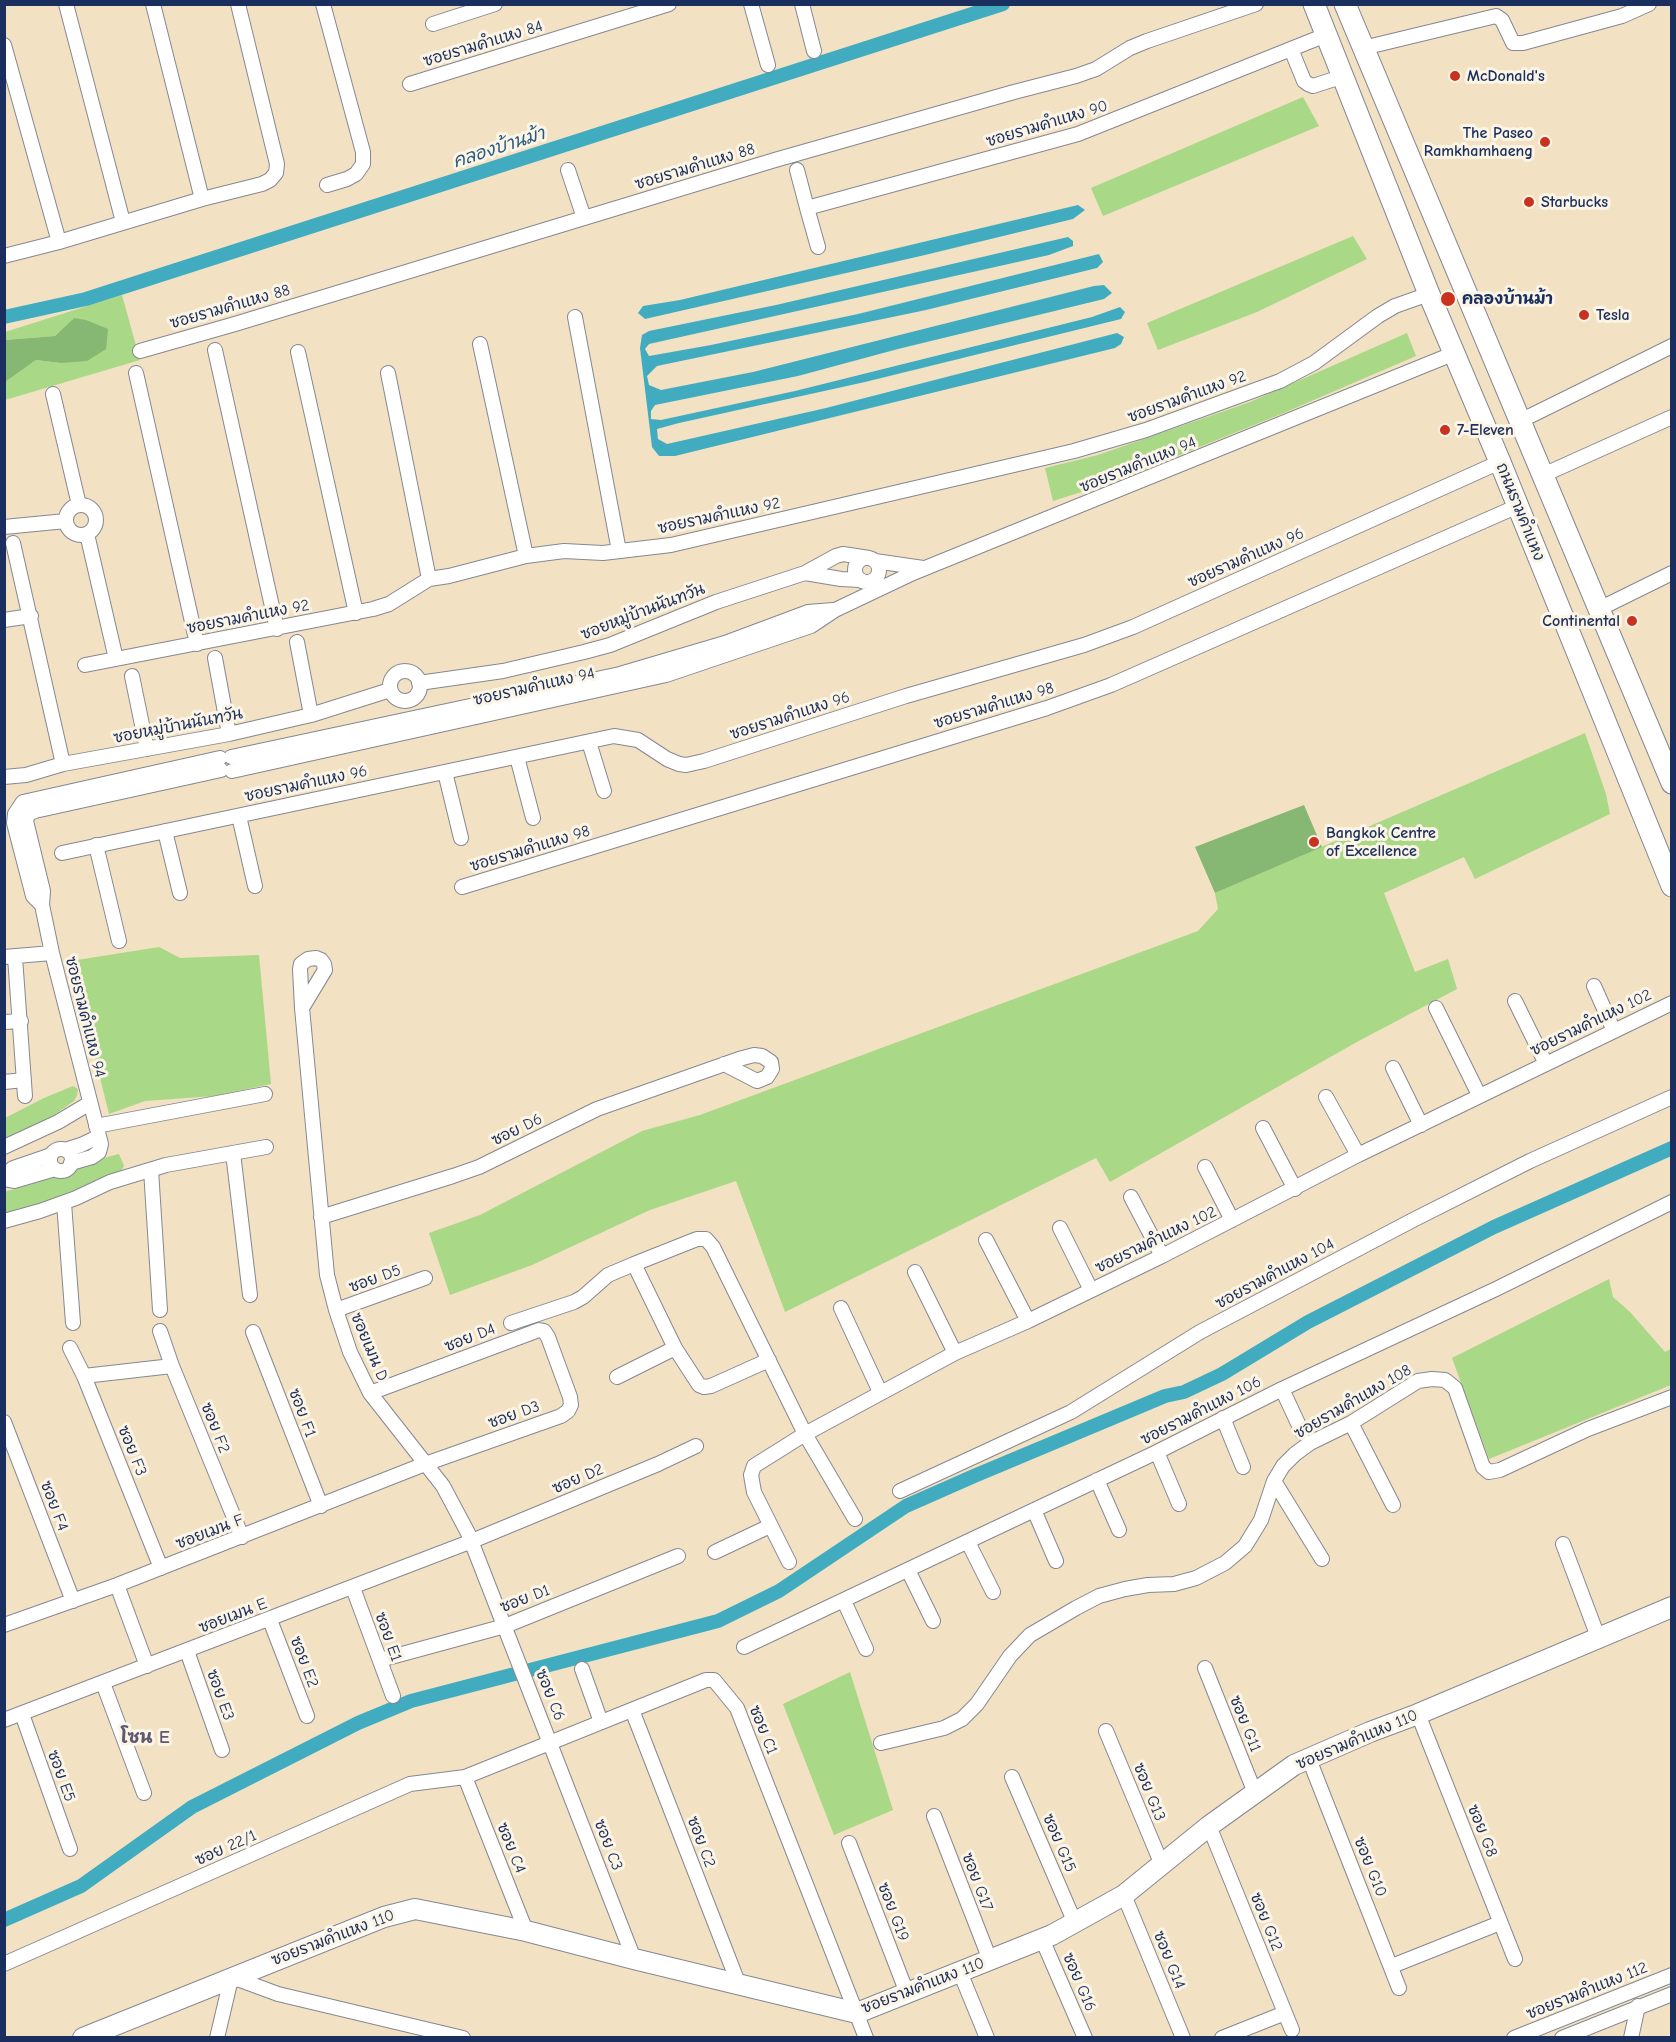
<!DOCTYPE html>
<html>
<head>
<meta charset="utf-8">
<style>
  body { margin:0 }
  #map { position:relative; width:1676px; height:2042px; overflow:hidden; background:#f2e1c3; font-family:"Comic Neue",sans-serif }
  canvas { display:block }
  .frame { position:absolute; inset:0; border:6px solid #1b2f5e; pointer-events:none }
</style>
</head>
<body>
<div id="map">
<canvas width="1676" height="2042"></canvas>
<div class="frame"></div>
</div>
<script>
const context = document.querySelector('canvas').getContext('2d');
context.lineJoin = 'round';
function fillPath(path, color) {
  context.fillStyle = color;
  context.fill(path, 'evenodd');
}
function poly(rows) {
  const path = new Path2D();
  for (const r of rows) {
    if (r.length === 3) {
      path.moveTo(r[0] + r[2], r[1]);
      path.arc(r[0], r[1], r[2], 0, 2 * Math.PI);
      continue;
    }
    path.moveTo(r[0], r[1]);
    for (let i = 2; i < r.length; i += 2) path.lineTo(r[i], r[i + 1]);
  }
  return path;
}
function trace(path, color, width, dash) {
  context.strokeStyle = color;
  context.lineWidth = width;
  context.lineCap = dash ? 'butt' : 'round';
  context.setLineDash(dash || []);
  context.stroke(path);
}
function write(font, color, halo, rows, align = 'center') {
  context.font = font + ' "Comic Neue","Playpen Sans Thai",sans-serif';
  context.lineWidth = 6;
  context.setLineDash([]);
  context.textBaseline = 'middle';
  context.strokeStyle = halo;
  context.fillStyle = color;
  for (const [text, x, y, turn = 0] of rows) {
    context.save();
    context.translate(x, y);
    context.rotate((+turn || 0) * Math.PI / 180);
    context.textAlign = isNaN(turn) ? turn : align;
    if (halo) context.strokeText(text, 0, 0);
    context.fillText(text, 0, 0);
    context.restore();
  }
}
const green = poly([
  [1303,97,1319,126,1103,216,1091,188],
  [1353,236,1367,259,1257,312,1158,350,1147,323],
  [122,295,140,360,5,400,5,382,36,360,61,363,74,318,55,336,5,340,5,332],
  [1407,333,1416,356,1286,412,1113,482,1053,501,1045,468,1098,455,1250,402],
  [1585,733,1606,794,1610,814,1475,879,1464,857,1384,893,1415,972,1448,959,1457,989,1355,1043,1110,1182,1096,1158,785,1312,736,1181,650,1210,532,1265,450,1295,429,1233,480,1215,642,1131,700,1115,1198,931,1218,909,1215,893],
  [159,947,180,958,259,955,271,1084,214,1096,145,1101,109,1114,71,961],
  [73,1086,78,1089,77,1095,74,1101,51,1117,5,1140,5,1118,44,1098],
  [119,1154,124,1166,120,1173,67,1193,33,1209,5,1216,4,1192,59,1176,92,1161],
  [1609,1279,1613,1297,1630,1312,1665,1352,1671,1349,1671,1385,1489,1459,1452,1358],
  [850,1672,893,1810,834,1835,783,1704]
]);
const forest = poly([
  [74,318,86,320,108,329,106,349,87,361,61,363,36,360,5,382,5,340,55,336],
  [1304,805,1322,847,1215,893,1195,847]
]);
const water = poly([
  [1078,205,1085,210,1073,219,925,255,645,319,638,313,643,306,680,300],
  [1068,237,1073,241,1073,246,1049,255,649,344,645,349,649,356,711,345,858,314,1099,254,1103,262,1097,268,926,310,657,366,647,376,649,385,661,390,753,372,1094,286,1104,285,1112,293,1104,299,898,349,798,376,655,405,651,411,651,419,661,420,795,391,1092,317,1120,307,1125,312,1121,319,865,382,679,423,657,429,658,439,667,444,826,408,1117,333,1124,337,1121,344,1115,348,675,456,659,456,652,447,640,348,642,335,649,331,776,305]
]);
const canal = poly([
  [4,317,86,299,1003,4],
  [4,1920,81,1886,192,1807,358,1723,411,1701,718,1621,779,1591,906,1506,974,1476,1165,1396,1184,1392,1222,1374,1308,1322,1494,1227,1672,1148]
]);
const street = poly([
  [66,4,123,222],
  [153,4,202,199],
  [323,4,363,152,363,164,356,174,347,179,327,185],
  [751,4,768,65],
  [802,4,814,51],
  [433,24,495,4],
  [4,45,59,242],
  [1363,48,1496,16,1502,20,1513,43,1523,43,1622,16,1649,4],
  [1291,49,1304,81,1308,84,1313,86,1341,77],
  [410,84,669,4],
  [568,170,584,218],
  [797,170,807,208],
  [818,247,807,208,1078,134,1326,35],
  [4,256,59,242,202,199,262,184,270,180,276,173,277,164,238,4],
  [575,317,619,551],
  [480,344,526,556],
  [215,350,277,629],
  [140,351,235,324,775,160,1014,92,1076,76,1096,69,1130,48,1147,41,1256,4],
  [298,352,356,613],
  [136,373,197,644],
  [388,373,429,579],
  [53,394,79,505],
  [1520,421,1672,346],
  [1543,475,1672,417],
  [81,520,15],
  [4,527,66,521],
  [87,534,116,659],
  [13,543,63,764],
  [867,570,12],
  [875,561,923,568],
  [805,573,841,579,860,580],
  [1599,609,1672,573],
  [4,620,31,616],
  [297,642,311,715],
  [215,658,229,734],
  [85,665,373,609,389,604,429,579,449,576,526,556,564,551,603,553,671,545,1074,451,1146,430,1280,381,1314,363,1378,316,1395,306,1429,294],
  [405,686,15],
  [132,676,147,749],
  [419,683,503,671,584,652,610,645,716,602,805,573,836,556,843,554,869,558],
  [589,742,604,791],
  [231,757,620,674,725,643,808,612,833,610],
  [517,757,533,818],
  [232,771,666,675,811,626,835,610,913,573,1455,353],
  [445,772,461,838],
  [4,777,26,775,63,764,229,734,311,715,390,690],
  [239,816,255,886],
  [165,831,180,893],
  [96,845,119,941],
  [62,853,614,736,638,740,667,759,679,764,686,765,704,761,906,696,1084,645,1133,627,1500,462],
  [462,887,1047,708,1111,685,1518,506],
  [42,905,33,896,14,823,15,814,23,802,220,758],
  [4,957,52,953],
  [15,957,25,1096],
  [316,958,321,960,324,964,325,970,302,1008,300,969,301,964,308,959,316,958],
  [1594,986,1614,1031],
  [1515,1001,1546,1064],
  [302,1008,327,1275,336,1310,350,1352,370,1393,443,1486,468,1533,634,1959],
  [1436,1008,1479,1095],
  [4,1022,21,1021],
  [1393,1068,1421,1125],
  [4,1082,24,1080],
  [1326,1097,1358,1155],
  [96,1126,265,1094],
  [1263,1128,1295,1189],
  [4,1147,58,1122,90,1103],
  [61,1160,11],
  [65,1150,81,1145,98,1137],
  [233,1153,250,1295],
  [71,1163,92,1157,99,1152,101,1144,52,953,42,905,43,891,26,821,28,814,35,811,221,770],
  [1205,1167,1232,1220],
  [151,1170,160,1310],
  [4,1176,13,1168,51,1155],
  [4,1179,14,1181,55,1169],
  [1131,1197,1162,1256],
  [64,1203,73,1323],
  [321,1217,453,1176,479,1167,597,1109,739,1059,754,1055,762,1056,771,1062,772,1069,767,1077,757,1081,724,1064],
  [4,1221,40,1211,76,1198,110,1182,166,1165,266,1147],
  [1060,1228,1091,1290],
  [986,1240,1028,1321],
  [634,1264,675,1348,699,1385,704,1387,711,1386,769,1360],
  [915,1272,955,1353],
  [841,1308,880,1392],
  [336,1310,425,1278],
  [511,1323,574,1302,583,1297,608,1275,634,1264,697,1239,706,1239,713,1247,805,1434,855,1519],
  [160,1331,172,1366,242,1537],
  [253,1332,321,1506],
  [70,1348,84,1376,161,1568],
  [84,1376,172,1366],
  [617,1377,675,1348],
  [1282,1389,1302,1432],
  [1223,1418,1243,1467],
  [4,1422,73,1601],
  [1351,1423,1393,1505],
  [1157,1452,1179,1504],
  [1097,1480,1119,1530],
  [1274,1481,1322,1559],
  [900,1491,1071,1412,1200,1332,1413,1220,1530,1161,1672,1097],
  [1034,1510,1056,1561],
  [968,1542,993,1592],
  [1563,1544,1598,1637],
  [715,1552,770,1526],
  [789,1562,754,1492,751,1475,754,1466,805,1434,955,1353,1028,1321,1162,1256,1358,1155,1672,1003],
  [908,1570,933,1621],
  [117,1585,147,1666],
  [353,1588,393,1696],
  [844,1601,866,1649],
  [270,1620,307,1716],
  [4,1625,117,1585,425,1464,561,1416,568,1411,571,1405,570,1397,548,1337,544,1331,539,1330,370,1393],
  [744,1647,1157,1452,1282,1389,1496,1289,1672,1202],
  [187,1651,222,1750],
  [380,1660,505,1626,678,1556],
  [1205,1668,1255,1793],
  [582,1669,601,1722],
  [103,1683,144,1793],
  [632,1710,739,1985],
  [22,1714,70,1849],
  [1418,1714,1515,1959],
  [4,1720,472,1541,658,1464,696,1446],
  [1106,1731,1162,1865],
  [881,1743,944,1728,962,1719,977,1704,1010,1656,1030,1635,1076,1608,1099,1596,1125,1589,1148,1585,1174,1584,1196,1578,1225,1563,1245,1546,1261,1520,1274,1481,1283,1466,1295,1454,1310,1443,1351,1423,1418,1381,1432,1379,1445,1380,1455,1388,1483,1467,1489,1472,1500,1470,1588,1429,1672,1397],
  [1309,1759,1399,1988],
  [465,1777,526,1931],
  [1012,1777,1075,1923],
  [934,1816,990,1960],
  [1209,1826,1292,2030],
  [849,1843,907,1993],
  [1124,1895,1183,2038],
  [1042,1939,1085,2038],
  [4,1964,410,1784,465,1777,706,1680,714,1680,737,1708,866,2038],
  [1392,1966,1500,1923],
  [960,1972,987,2038],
  [232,1977,278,1994,463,2038],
  [217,2038,230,1983,227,1979],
  [1222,2038,1285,2013],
  [1514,2038,1672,1975],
  [1562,2038,1672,1994],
  [1631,2038,1638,2006]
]);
const secondary = poly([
  [83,2038,384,1917,415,1909,526,1931,634,1959,857,2013,1052,1935,1124,1895,1209,1826,1294,1765,1370,1732,1418,1714,1672,1607]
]);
const primary = poly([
  [1314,4,1429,294,1500,462,1672,886],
  [1345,4,1672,783]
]);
const markers = [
  [1455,76,6,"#c8321e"],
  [1545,142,6,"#c8321e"],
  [1529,202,6,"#c8321e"],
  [1448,299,8,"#c8321e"],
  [1584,315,6,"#c8321e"],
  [1445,430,6,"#c8321e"],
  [1632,621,6,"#c8321e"],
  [1314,842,6,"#c8321e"]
];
const streetNames = [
  ["ซอยรามคำแหง 84",483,44,-17],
  ["ซอยรามคำแหง 90",1047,124,-17],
  ["ซอยรามคำแหง 88",695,167,-17],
  ["ซอยรามคำแหง 88",230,307,-16],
  ["ซอยรามคําแหง 92",1187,397,-20],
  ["ซอยรามคําแหง 94",1138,465,-22],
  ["ถนนรามคำแหง",1520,512,68],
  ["ซอยรามคําแหง 92",719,516,-12],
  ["ซอยรามคําแหง 96",1246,558,-24],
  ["ซอยหมู่บ้านนันทวัน",643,612,-21],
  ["ซอยรามคําแหง 92",248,617,-11],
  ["ซอยรามคําแหง 94",534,687,-13],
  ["ซอยรามคําแหง 98",994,706,-17],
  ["ซอยรามคําแหง 96",790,716,-18],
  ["ซอยหมู่บ้านนันทวัน",178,726,-11],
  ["ซอยรามคําแหง 96",306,784,-12],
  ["ซอยรามคําแหง 98",530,849,-17],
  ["ซอยรามคําแหง 94",85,1017,76],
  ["ซอยรามคําแหง 102",1591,1023,-26],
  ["ซอย D6",517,1130,-26],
  ["ซอยรามคําแหง 102",1156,1240,-26],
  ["ซอยรามคําแหง 104",1275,1274,-28],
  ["ซอย D5",375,1279,-20],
  ["ซอย D4",470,1338,-21],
  ["ซอยเมน D",369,1347,67],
  ["ซอยรามคำแหง 108",1353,1402,-30],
  ["ซอยรามคําแหง 106",1201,1411,-27],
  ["ซอย F1",302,1413,69],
  ["ซอย D3",514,1415,-20],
  ["ซอย F2",215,1428,68],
  ["ซอย F3",132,1451,68],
  ["ซอย D2",578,1479,-23],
  ["ซอย F4",54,1506,69],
  ["ซอยเมน F",210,1532,-21],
  ["ซอย D1",525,1599,-21],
  ["ซอยเมน E",233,1616,-21],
  ["ซอย E1",388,1637,70],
  ["ซอย E2",304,1662,69],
  ["ซอย E3",220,1695,70],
  ["ซอย C6",550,1695,68],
  ["ซอย G11",1245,1724,68],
  ["ซอย C1",763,1730,68],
  ["ซอยรามคำแหง 110",1357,1740,-23],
  ["ซอย E5",61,1776,70],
  ["ซอย G13",1149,1792,68],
  ["ซอย G8",1482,1831,68],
  ["ซอย C2",701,1842,69],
  ["ซอย G15",1059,1843,67],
  ["ซอย C3",608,1845,69],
  ["ซอย 22/1",226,1848,-24],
  ["ซอย C4",511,1848,68],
  ["ซอย G10",1370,1867,68],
  ["ซอย G17",977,1882,69],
  ["ซอย G19",893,1912,69],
  ["ซอย G12",1266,1922,68],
  ["ซอยรามคำแหง 110",333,1938,-21],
  ["ซอย G14",1169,1960,68],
  ["ซอย G16",1079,1982,67],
  ["ซอยรามคำแหง 110",923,1986,-21],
  ["ซอยรามคำแหง 112",1587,1991,-22]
];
const poiNames = [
  ["McDonald's",1467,76],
  ["The Paseo",1533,133,"right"],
  ["Ramkhamhaeng",1533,151,"right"],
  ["Starbucks",1541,202],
  ["คลองบ้านม้า",1462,299],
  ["Tesla",1596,315],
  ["7-Eleven",1457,430],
  ["Continental",1620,621,"right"],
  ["Bangkok Centre",1326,833],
  ["of Excellence",1326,851]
];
const waterNames = [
  ["คลองบ้านม้า",499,148,-18]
];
const neighbourhoodNames = [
  ["โซน E",145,1738]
];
fillPath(green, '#a9d886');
fillPath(forest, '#86b873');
fillPath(water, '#41acc0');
trace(canal, '#41acc0', 14);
trace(street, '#868890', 16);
trace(secondary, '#868890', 22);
trace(primary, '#868890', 23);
trace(street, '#fff', 14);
trace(secondary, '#fff', 20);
trace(primary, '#fff', 21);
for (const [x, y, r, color] of markers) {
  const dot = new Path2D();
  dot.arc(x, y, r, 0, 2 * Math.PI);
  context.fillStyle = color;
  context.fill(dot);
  trace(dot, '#fcf5e5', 2);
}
write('16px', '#1b2f5e', '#fcf5e5', streetNames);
write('bold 16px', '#1b2f5e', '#fcf5e5', poiNames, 'left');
write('italic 18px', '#285b80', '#fcf5e5', waterNames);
write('bold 18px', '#5e5871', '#fcf5e5', neighbourhoodNames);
</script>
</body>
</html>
